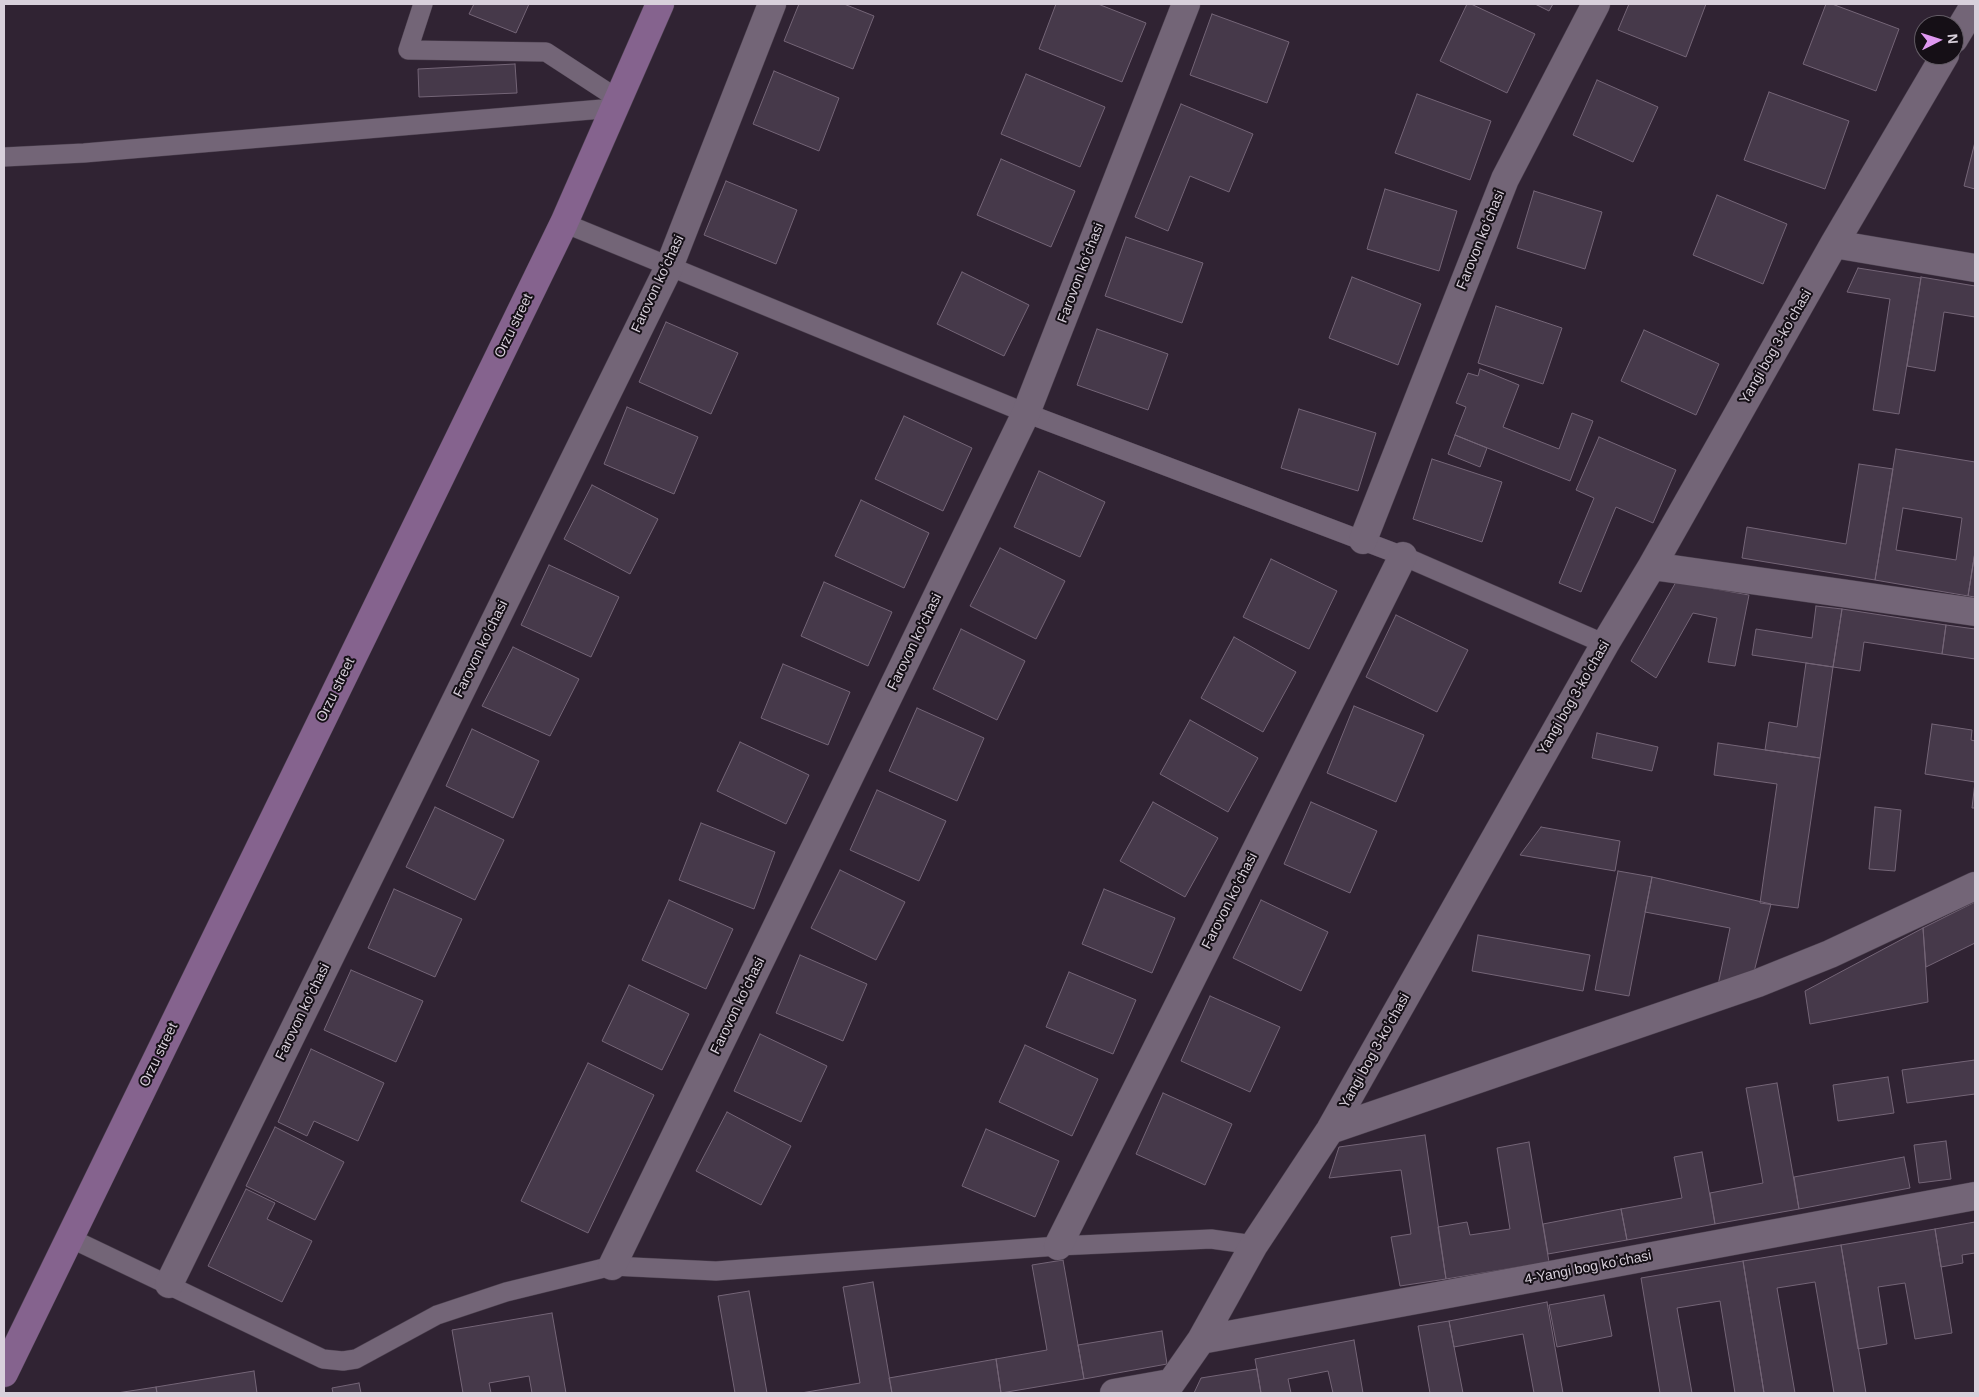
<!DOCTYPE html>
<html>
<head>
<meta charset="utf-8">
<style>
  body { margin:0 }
  #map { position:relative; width:1979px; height:1397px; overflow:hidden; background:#302333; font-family:Helvetica,sans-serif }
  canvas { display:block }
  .frame { position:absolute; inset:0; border:5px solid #d8d0db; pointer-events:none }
  .north { position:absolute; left:1914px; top:15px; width:50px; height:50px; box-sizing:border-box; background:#150f16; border:1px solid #635c65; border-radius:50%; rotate:85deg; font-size:14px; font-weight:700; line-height:20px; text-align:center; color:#d8d0db }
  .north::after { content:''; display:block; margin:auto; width:18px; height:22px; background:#df98f1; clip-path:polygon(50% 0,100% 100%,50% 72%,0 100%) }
</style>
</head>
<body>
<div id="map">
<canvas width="1979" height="1397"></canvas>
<div class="frame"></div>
<div class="north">N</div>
</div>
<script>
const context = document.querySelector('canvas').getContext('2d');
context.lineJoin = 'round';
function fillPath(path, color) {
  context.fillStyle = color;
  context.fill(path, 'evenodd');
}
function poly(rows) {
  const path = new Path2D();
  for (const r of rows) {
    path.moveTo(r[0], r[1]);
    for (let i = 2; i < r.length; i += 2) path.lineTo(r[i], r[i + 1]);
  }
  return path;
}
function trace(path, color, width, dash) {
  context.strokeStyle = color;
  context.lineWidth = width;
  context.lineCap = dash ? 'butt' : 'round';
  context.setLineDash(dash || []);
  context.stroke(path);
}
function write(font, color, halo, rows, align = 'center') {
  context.font = font + ' Helvetica,sans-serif';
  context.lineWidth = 4;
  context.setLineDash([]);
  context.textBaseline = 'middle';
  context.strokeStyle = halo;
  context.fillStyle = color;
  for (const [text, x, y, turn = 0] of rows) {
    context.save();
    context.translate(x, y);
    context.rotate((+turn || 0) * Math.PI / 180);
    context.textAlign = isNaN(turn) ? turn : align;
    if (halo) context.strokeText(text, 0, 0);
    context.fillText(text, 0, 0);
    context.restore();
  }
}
const building = poly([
  [474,4,529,4,516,33,469,14,474,4],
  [799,4,844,4,874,16,853,69,784,41,799,4],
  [1056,4,1098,4,1146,23,1122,82,1039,49,1056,4],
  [1467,4,1471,4,1535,34,1507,93,1440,61,1467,4],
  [1535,4,1553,4,1549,11,1535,4],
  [1629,4,1706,4,1686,57,1618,30,1629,4],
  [1826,4,1832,4,1899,29,1876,91,1803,64,1826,4],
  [1212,14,1289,42,1267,103,1190,75,1212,14],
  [515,64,517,93,419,97,418,69,515,64],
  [774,71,839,98,819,151,753,124,774,71],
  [1026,74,1105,107,1080,167,1001,134,1026,74],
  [1597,80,1658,107,1633,162,1573,135,1597,80],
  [1769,92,1849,121,1825,189,1744,160,1769,92],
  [1417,94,1491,121,1470,180,1395,153,1417,94],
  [1181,104,1253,134,1229,192,1190,176,1168,231,1135,217,1181,104],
  [1975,142,1975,189,1964,186,1975,142],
  [1001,159,1075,191,1051,247,977,215,1001,159],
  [726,181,797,210,776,264,704,235,726,181],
  [1385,189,1457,211,1439,271,1367,249,1385,189],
  [1534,191,1602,212,1585,269,1517,248,1534,191],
  [1717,195,1787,224,1763,284,1693,255,1717,195],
  [1126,237,1203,263,1182,323,1105,296,1126,237],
  [1858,268,1921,278,1899,414,1873,410,1890,299,1847,292,1858,268],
  [962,272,1029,305,1004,356,937,324,962,272],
  [1352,277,1421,304,1398,365,1329,338,1352,277],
  [1921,277,1975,286,1975,317,1944,312,1935,371,1907,366,1921,277],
  [1496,306,1562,328,1543,384,1478,363,1496,306],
  [666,322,738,353,711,414,639,382,666,322],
  [1097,329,1168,354,1148,410,1077,385,1097,329],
  [1644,330,1719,364,1696,415,1621,381,1644,330],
  [1480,369,1519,385,1503,427,1559,449,1572,413,1593,421,1570,481,1455,435,1466,407,1456,403,1468,373,1478,376,1480,369],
  [627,407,698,437,674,494,604,464,627,407],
  [1299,409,1376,433,1358,491,1281,468,1299,409],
  [904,416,972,448,943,511,875,479,904,416],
  [1455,435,1487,448,1480,467,1448,454,1455,435],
  [1599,437,1676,470,1653,523,1616,507,1581,592,1559,583,1594,498,1576,490,1599,437],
  [1896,449,1975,462,1975,552,1968,596,1875,580,1896,449],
  [1903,508,1962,518,1956,560,1896,550,1903,508],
  [1432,459,1502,482,1482,542,1413,519,1432,459],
  [1859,464,1893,469,1875,580,1742,558,1747,527,1846,544,1859,464],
  [1039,471,1105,502,1080,557,1014,527,1039,471],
  [592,485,658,519,630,574,564,539,592,485],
  [861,500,929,533,904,588,835,556,861,500],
  [1000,548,1065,581,1036,639,970,606,1000,548],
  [1975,552,1975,597,1968,596,1975,552],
  [1271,559,1337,591,1309,649,1243,617,1271,559],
  [549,565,619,597,591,657,521,625,549,565],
  [824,582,892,612,868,666,801,636,824,582],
  [1676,582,1749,595,1735,666,1708,662,1717,618,1693,613,1656,678,1631,661,1676,582],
  [1816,606,1842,609,1833,667,1752,655,1756,629,1812,638,1816,606],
  [1842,609,1946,625,1942,654,1864,642,1860,671,1833,667,1842,609],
  [1396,615,1468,650,1437,712,1366,677,1396,615],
  [1946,625,1975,629,1975,659,1942,654,1946,625],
  [961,629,1025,661,997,720,933,689,961,629],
  [1234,637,1296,672,1263,732,1201,698,1234,637],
  [513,647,579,679,550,736,482,706,513,647],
  [1806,663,1833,667,1820,758,1765,750,1769,722,1797,727,1806,663],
  [783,664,850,692,828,745,761,718,783,664],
  [1354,706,1424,735,1396,802,1327,773,1354,706],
  [917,708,984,738,957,801,889,771,917,708],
  [1190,720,1258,758,1228,812,1160,774,1190,720],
  [1932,724,1972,730,1971,740,1975,741,1975,782,1925,774,1932,724],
  [472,729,539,761,513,818,446,786,472,729],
  [1597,733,1658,747,1652,771,1592,758,1597,733],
  [740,742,809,775,786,824,717,791,740,742],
  [1718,743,1820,758,1798,908,1760,903,1777,784,1714,775,1718,743],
  [1975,782,1975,808,1972,808,1975,782],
  [877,790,946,821,919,881,850,850,877,790],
  [1153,802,1218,838,1185,897,1120,861,1153,802],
  [1311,802,1377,831,1350,893,1284,864,1311,802],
  [435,807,504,840,475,900,406,867,435,807],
  [1875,807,1901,810,1895,871,1869,869,1875,807],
  [701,823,775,852,754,909,679,880,701,823],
  [1541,827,1620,841,1615,871,1520,855,1541,827],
  [840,870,905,902,876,960,811,928,840,870],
  [1618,871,1652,877,1629,996,1595,990,1618,871],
  [1652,877,1771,904,1753,976,1718,985,1730,928,1645,912,1652,877],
  [394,889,462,919,435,977,368,948,394,889],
  [1104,889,1175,918,1152,973,1082,944,1104,889],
  [669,900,733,929,706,989,642,960,669,900],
  [1261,900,1328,932,1301,991,1233,958,1261,900],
  [1975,902,1975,943,1926,967,1923,928,1975,902],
  [1923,928,1928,1002,1810,1024,1805,991,1923,928],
  [1478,935,1590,955,1583,991,1472,971,1478,935],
  [800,955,867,984,843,1041,776,1013,800,955],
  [351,970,423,1001,396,1062,324,1030,351,970],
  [1069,972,1136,1000,1113,1054,1046,1027,1069,972],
  [629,985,689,1014,662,1070,602,1041,629,985],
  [1210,996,1280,1027,1250,1092,1181,1061,1210,996],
  [760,1034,827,1066,801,1122,734,1091,760,1034],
  [1025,1045,1098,1079,1072,1136,999,1102,1025,1045],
  [311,1049,384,1083,358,1141,314,1121,307,1136,278,1122,311,1049],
  [1975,1060,1975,1094,1907,1103,1902,1070,1975,1060],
  [588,1063,654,1095,588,1233,521,1201,588,1063],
  [1888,1077,1894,1113,1838,1121,1833,1085,1888,1077],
  [1777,1083,1799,1209,1715,1224,1710,1193,1763,1183,1746,1088,1777,1083],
  [1163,1093,1232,1124,1205,1185,1136,1154,1163,1093],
  [727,1112,791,1146,761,1205,696,1171,727,1112],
  [275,1127,344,1162,315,1220,246,1186,275,1127],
  [986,1129,1059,1161,1035,1217,962,1186,986,1129],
  [1425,1135,1446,1279,1400,1286,1391,1237,1411,1234,1401,1170,1329,1178,1339,1147,1425,1135],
  [1946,1141,1951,1179,1919,1183,1914,1145,1946,1141],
  [1529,1142,1549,1262,1446,1279,1438,1227,1467,1222,1470,1235,1510,1229,1497,1148,1529,1142],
  [1702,1152,1715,1224,1627,1240,1621,1209,1682,1198,1674,1157,1702,1152],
  [1904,1157,1910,1188,1799,1209,1794,1177,1904,1157],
  [246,1189,275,1203,267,1219,312,1241,282,1302,208,1266,246,1189],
  [1621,1209,1627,1240,1548,1254,1543,1224,1621,1209],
  [1975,1222,1975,1253,1962,1255,1963,1263,1941,1267,1935,1229,1975,1222],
  [1935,1229,1952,1333,1915,1339,1905,1283,1878,1287,1887,1344,1858,1349,1841,1245,1935,1229],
  [1841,1245,1866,1393,1834,1393,1815,1282,1777,1288,1795,1393,1764,1393,1743,1261,1841,1245],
  [1063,1260,1084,1379,1001,1393,996,1359,1047,1350,1032,1265,1063,1260],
  [1743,1261,1764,1393,1735,1393,1720,1301,1677,1308,1692,1393,1660,1393,1641,1278,1743,1261],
  [873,1282,892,1393,801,1393,860,1383,843,1287,873,1282],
  [749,1291,767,1393,735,1393,718,1296,749,1291],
  [1604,1295,1612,1336,1557,1347,1549,1305,1604,1295],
  [1547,1302,1563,1393,1534,1393,1523,1334,1454,1347,1449,1321,1547,1302],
  [552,1313,566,1393,532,1393,529,1376,489,1383,491,1393,463,1393,452,1330,552,1313],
  [1449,1321,1463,1393,1430,1393,1418,1326,1449,1321],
  [1162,1331,1167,1364,1084,1379,1078,1345,1162,1331],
  [1354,1340,1363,1393,1333,1393,1328,1371,1288,1379,1291,1393,1261,1393,1255,1359,1354,1340],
  [996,1359,1001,1393,892,1393,889,1378,996,1359],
  [1257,1369,1261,1393,1194,1393,1201,1378,1257,1369],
  [254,1371,257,1393,157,1393,156,1387,254,1371],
  [359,1383,361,1393,333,1393,332,1388,359,1383],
  [156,1387,157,1393,117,1393,156,1387]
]);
const service = poly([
  [423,4,408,50,546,52,618,99],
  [4,157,84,153,614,108],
  [564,223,1026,413,1403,556,1605,644],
  [70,1238,323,1359,343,1361,356,1359,437,1315,506,1292,612,1266,716,1271,1058,1246,1211,1239,1254,1245]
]);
const minor = poly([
  [1954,39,1975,4],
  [1834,244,1975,268],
  [1363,540,1505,179,1596,4],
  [1652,566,1975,612],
  [1330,1130,1758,983,1830,954,1975,886],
  [1058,1246,1403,556],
  [612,1266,1026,413,1186,4],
  [169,1284,669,267,772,4],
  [1201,1340,1975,1196],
  [1114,1393,1170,1383],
  [1164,1393,1201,1340,1254,1245,1330,1130,1605,644,1652,566,1834,244,1945,55]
]);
const secondary = poly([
  [4,1373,564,223,660,4]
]);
const streetNames = [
  ["Farovon koʻchasi",1481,240,-68],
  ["Farovon koʻchasi",1081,273,-69],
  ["Farovon koʻchasi",658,284,-65],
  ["Orzu street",514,326,-64],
  ["Yangi bog 3-koʼchasi",1776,347,-60],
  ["Farovon koʻchasi",915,642,-64],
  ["Farovon koʻchasi",481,649,-64],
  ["Orzu street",336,690,-64],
  ["Yangi bog 3-koʼchasi",1574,698,-60],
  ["Farovon koʻchasi",1230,901,-63],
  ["Farovon koʻchasi",738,1006,-64],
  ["Farovon koʻchasi",303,1012,-64],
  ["Yangi bog 3-koʼchasi",1375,1051,-61],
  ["Orzu street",159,1055,-64],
  ["4-Yangi bog koʼchasi",1588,1268,-11]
];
fillPath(building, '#46394a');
trace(building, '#746577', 1);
trace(service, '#4a3f4d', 20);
trace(minor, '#4a3f4d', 29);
trace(secondary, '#4a3f4d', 29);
trace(service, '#736577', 19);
trace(minor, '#736577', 28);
trace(secondary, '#85638e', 28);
write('14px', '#d8d0db', '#150f16', streetNames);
</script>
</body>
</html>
